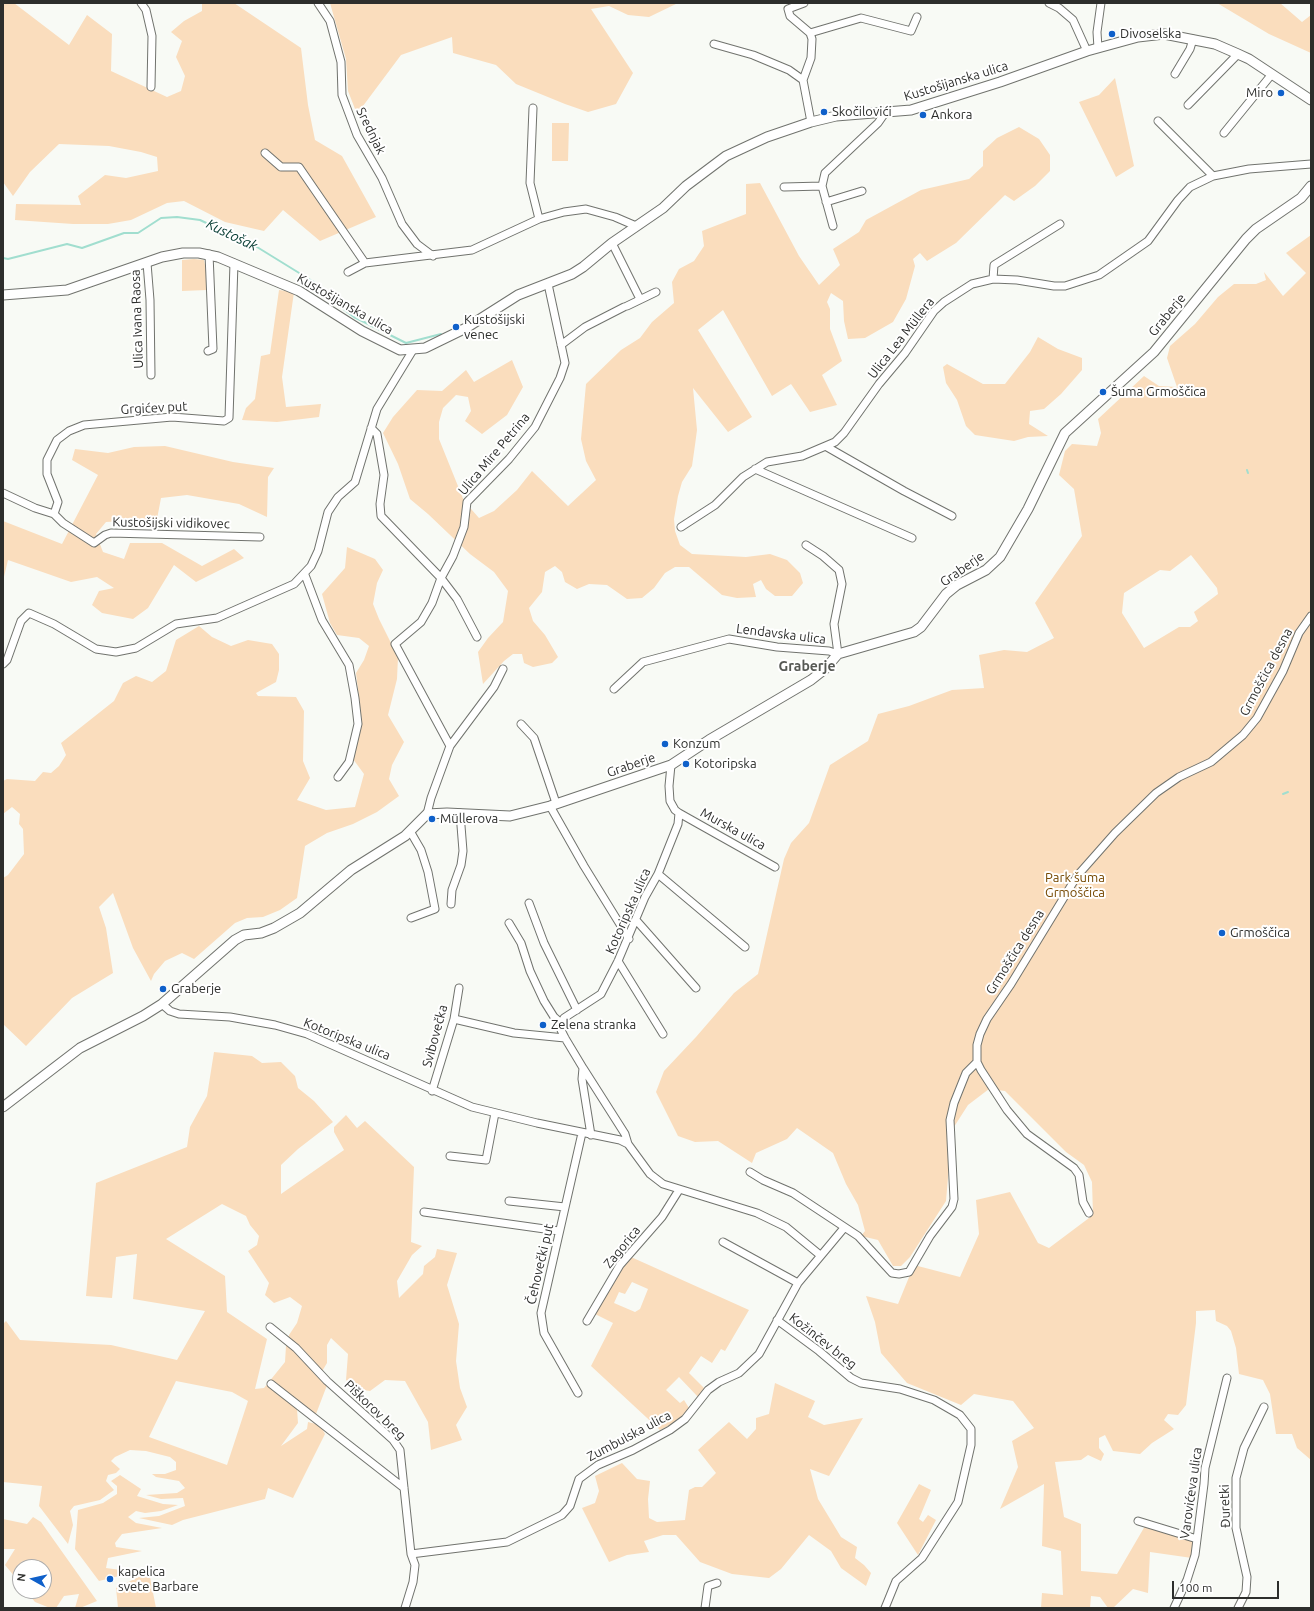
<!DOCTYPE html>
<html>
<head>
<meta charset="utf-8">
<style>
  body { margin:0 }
  #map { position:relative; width:1314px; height:1611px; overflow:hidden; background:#f8faf5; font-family:Ubuntu,sans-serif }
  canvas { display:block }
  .frame { position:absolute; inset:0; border:4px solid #2d2e2c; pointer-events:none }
  .north { position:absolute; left:12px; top:1559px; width:40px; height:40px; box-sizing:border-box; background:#fff; border:1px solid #ababab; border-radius:50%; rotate:278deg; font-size:11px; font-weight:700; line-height:16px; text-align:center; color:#2d2e2c }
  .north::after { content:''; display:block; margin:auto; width:14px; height:18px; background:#0f60ca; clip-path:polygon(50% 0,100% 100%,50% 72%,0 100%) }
  .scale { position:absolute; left:1172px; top:1581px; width:107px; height:18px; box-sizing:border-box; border:2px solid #2d2e2c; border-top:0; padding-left:5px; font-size:12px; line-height:14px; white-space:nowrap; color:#2d2e2c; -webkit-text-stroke:3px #fff; paint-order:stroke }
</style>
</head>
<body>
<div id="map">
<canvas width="1314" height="1611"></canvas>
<div class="frame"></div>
<div class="north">N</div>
<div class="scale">100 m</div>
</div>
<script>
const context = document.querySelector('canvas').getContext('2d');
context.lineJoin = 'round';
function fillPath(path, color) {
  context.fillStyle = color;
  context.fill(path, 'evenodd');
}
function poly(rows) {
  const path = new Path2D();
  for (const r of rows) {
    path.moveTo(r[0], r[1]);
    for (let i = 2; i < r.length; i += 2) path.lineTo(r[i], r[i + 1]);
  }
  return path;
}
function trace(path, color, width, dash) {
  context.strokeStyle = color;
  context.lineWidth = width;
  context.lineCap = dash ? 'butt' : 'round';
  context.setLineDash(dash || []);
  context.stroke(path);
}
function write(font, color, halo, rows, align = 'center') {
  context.font = font + ' Ubuntu,sans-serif';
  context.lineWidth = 4;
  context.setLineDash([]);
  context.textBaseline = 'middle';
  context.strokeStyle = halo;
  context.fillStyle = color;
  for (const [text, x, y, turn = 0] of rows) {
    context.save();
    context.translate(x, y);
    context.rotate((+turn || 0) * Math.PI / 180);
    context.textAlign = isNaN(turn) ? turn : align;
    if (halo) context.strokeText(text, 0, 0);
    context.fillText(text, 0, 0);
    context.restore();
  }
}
const green = poly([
  [3,3,14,3,69,45,87,15,112,34,111,71,167,97,181,91,185,76,176,57,182,41,171,32,184,21,202,11,202,3,234,3,301,48,308,105,315,140,342,156,376,217,320,241,283,210,264,231,225,222,184,201,167,203,131,220,108,224,73,224,15,220,16,204,81,205,78,196,105,175,126,178,158,171,157,157,141,152,109,146,59,144,30,172,13,196,3,182],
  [330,3,678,3,649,17,628,15,609,6,591,9,633,73,616,104,588,112,565,104,516,84,496,65,453,53,452,37,401,55,357,114,348,91,346,59],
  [1217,3,1280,3,1302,22,1311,15,1311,53,1269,34],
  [1115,78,1134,166,1116,177,1079,102,1099,95],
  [552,123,569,123,568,161,552,161],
  [1019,127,1039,139,1050,155,1050,171,1035,186,1014,201,1005,195,956,243,927,261,920,253,913,259,915,266,906,299,893,322,865,338,848,339,844,321,843,301,831,293,827,302,830,309,830,329,842,361,822,375,837,405,810,412,791,384,772,396,723,310,698,330,752,417,728,432,693,388,697,430,695,445,692,466,682,482,678,496,674,519,675,531,680,545,692,554,746,557,770,554,787,560,800,573,803,583,792,596,775,596,766,589,761,580,753,584,756,597,737,598,722,595,689,567,675,567,665,573,654,588,642,598,627,599,607,585,589,584,577,589,565,582,562,572,555,566,545,572,542,592,529,608,533,621,545,635,558,657,552,663,533,667,524,663,522,654,513,654,504,661,483,684,478,652,488,638,503,622,508,591,494,572,470,554,428,514,410,499,398,464,383,433,393,417,417,390,442,391,466,370,474,382,512,360,523,387,507,415,482,434,465,421,471,411,468,397,456,395,443,408,439,422,439,439,464,501,479,518,494,511,517,490,532,471,568,506,596,480,586,461,581,439,586,384,621,350,640,338,652,322,674,303,672,282,679,269,694,261,704,246,702,231,746,214,746,184,760,183,799,256,819,285,840,265,833,249,859,232,866,220,921,190,969,179,983,166,983,151,997,138],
  [1311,235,1311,1460,1297,1448,1292,1434,1276,1434,1270,1394,1263,1380,1239,1374,1236,1348,1231,1331,1227,1326,1216,1321,1215,1310,1196,1311,1196,1323,1186,1405,1178,1415,1168,1414,1164,1420,1174,1429,1152,1443,1140,1454,1113,1451,1105,1435,1099,1438,1099,1448,1104,1454,1101,1461,1088,1455,1081,1460,1055,1462,1064,1517,1081,1524,1081,1571,1117,1574,1145,1526,1193,1539,1192,1558,1150,1552,1148,1593,1133,1589,1113,1608,1108,1608,1100,1597,1091,1596,1090,1608,1041,1608,1042,1593,1063,1595,1061,1551,1042,1546,1044,1484,1000,1509,1018,1467,1012,1441,1034,1428,1013,1401,974,1394,961,1405,907,1383,881,1353,875,1322,866,1296,898,1304,914,1265,960,1277,979,1234,976,1200,1010,1192,1038,1243,1049,1248,1093,1215,1092,1182,1084,1165,1066,1152,1005,1091,989,1089,968,1105,952,1130,946,1201,910,1257,901,1266,893,1266,878,1240,861,1236,865,1231,858,1205,846,1184,833,1153,797,1128,787,1139,756,1153,752,1163,718,1141,695,1142,678,1136,656,1092,664,1071,696,1037,734,993,758,974,784,859,791,843,809,823,830,765,868,741,878,714,909,706,952,690,984,688,979,655,1004,650,1027,652,1054,638,1035,603,1082,536,1074,489,1059,475,1065,451,1072,444,1097,446,1101,433,1098,419,1144,376,1159,386,1177,387,1167,358,1170,346,1195,324,1218,297,1234,284,1256,284,1266,280,1264,272,1283,296,1306,273,1286,253],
  [1191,555,1217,588,1218,594,1194,612,1198,621,1190,627,1179,627,1144,648,1122,613,1124,593,1160,570,1170,571],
  [194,259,204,260,207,275,207,290,182,291,182,260],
  [279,290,294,292,282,377,286,407,321,404,319,417,277,422,242,420,246,408,255,399,261,356,270,354],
  [1038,337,1058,349,1082,358,1082,370,1061,394,1044,409,1030,411,1029,424,1048,436,1028,437,1014,441,975,435,966,426,957,400,946,383,943,367,947,364,983,384,1005,384,1030,352],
  [165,446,233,462,274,468,268,477,267,517,239,504,187,495,161,498,157,519,106,522,96,534,103,552,124,559,130,543,162,543,202,566,234,549,244,558,196,582,174,565,148,608,133,619,102,613,92,605,99,591,114,588,97,577,71,582,8,560,3,581,3,521,62,544,98,475,72,460,75,449,108,453,134,447],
  [347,547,375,559,383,570,377,583,373,604,379,619,398,657,397,679,388,715,404,742,392,765,389,779,399,796,377,812,353,824,327,833,305,846,297,898,280,910,263,917,247,918,235,923,194,959,182,953,165,961,154,974,151,981,133,948,113,893,99,907,106,928,113,973,72,998,26,1046,3,1024,3,878,8,875,24,854,23,829,19,824,20,814,12,807,3,814,3,781,7,779,35,781,43,772,51,773,59,766,66,755,61,743,114,701,123,683,136,676,152,682,166,671,176,640,199,626,212,637,231,646,248,640,272,644,279,654,279,670,276,682,256,693,258,696,296,697,304,711,303,761,310,778,297,800,326,810,355,807,364,774,353,759,362,724,356,673,364,660,369,646,359,638,337,635,330,623,322,594,345,568],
  [214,1052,252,1056,262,1063,281,1062,295,1076,298,1088,314,1101,333,1122,298,1149,281,1165,281,1194,344,1150,334,1132,334,1127,346,1115,357,1128,365,1121,414,1167,411,1242,422,1246,412,1255,397,1281,399,1298,423,1274,424,1266,435,1257,437,1249,457,1253,447,1285,459,1324,456,1361,460,1388,467,1407,456,1425,462,1440,431,1450,428,1422,405,1381,385,1380,370,1391,357,1389,346,1380,348,1354,331,1338,327,1345,327,1363,321,1373,329,1380,316,1414,297,1409,298,1423,281,1446,307,1429,308,1422,320,1425,325,1434,293,1498,268,1488,265,1499,183,1520,172,1525,139,1518,159,1516,185,1506,183,1498,161,1499,146,1495,177,1493,185,1488,179,1481,156,1477,152,1474,165,1474,176,1470,176,1462,170,1457,146,1451,130,1450,115,1457,111,1461,120,1469,116,1473,108,1475,106,1481,114,1490,100,1500,74,1506,70,1511,73,1525,68,1544,39,1506,42,1486,3,1482,3,1324,6,1321,20,1340,111,1345,177,1360,205,1311,133,1299,137,1254,116,1257,112,1298,86,1296,96,1183,187,1147,190,1127,207,1096],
  [222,1204,246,1216,250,1225,259,1236,257,1245,248,1251,269,1283,265,1295,274,1303,290,1297,302,1306,297,1323,289,1335,286,1346,285,1362,264,1388,255,1389,267,1339,227,1312,225,1276,166,1239],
  [176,1381,232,1392,248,1401,227,1465,149,1437],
  [631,1257,749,1310,725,1351,721,1349,712,1363,701,1356,689,1373,705,1389,698,1397,679,1377,666,1390,680,1403,684,1400,689,1408,676,1422,660,1430,591,1366,613,1323,595,1314,616,1275],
  [632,1282,648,1289,640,1309,635,1312,614,1303,619,1292,625,1294],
  [775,1383,815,1401,808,1417,824,1425,863,1418,829,1476,810,1469,818,1499,841,1537,857,1547,855,1558,864,1565,871,1573,866,1586,841,1568,831,1551,809,1535,781,1569,769,1578,732,1574,700,1562,676,1535,663,1535,644,1541,649,1552,627,1555,609,1562,582,1508,595,1503,599,1491,595,1476,622,1463,637,1479,650,1481,648,1499,649,1518,657,1522,685,1520,689,1490,695,1487,702,1487,716,1473,698,1450,729,1422,747,1439,756,1429,756,1418,769,1414],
  [120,1475,141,1489,137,1496,163,1504,178,1505,161,1511,145,1513,136,1511,128,1517,136,1523,162,1528,122,1534,115,1543,116,1547,142,1551,108,1558,106,1568,135,1572,99,1581,75,1549,78,1510,103,1503,117,1494,117,1486,111,1481],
  [919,1484,931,1490,919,1519,923,1522,928,1515,936,1520,918,1555,897,1523],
  [33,1517,41,1522,97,1601,80,1608,75,1608,79,1594,64,1596,56,1608,50,1608,35,1602,26,1591,44,1591,44,1567,20,1567,20,1583,5,1565,15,1549,3,1549,3,1519,27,1524],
  [149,1572,156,1608,118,1608,116,1588]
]);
const stream = poly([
  [3,258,8,259,67,244,82,248,124,233,138,233,161,218,177,217,200,220,257,247,317,284,334,302,354,317,406,343,441,334],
  [1247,470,1248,473],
  [1283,794,1288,792]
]);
const minor = poly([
  [141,3,146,10,152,36,151,87],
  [318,3,330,21,341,62,342,95,357,135,382,178,402,224,417,244,433,256],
  [804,3,788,9,790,16,810,33],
  [1049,3,1059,8,1073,20,1087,51],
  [714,44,753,55,789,70,803,80],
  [1098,48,1097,32,1101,3],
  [1175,74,1190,49,1193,39],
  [1188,105,1238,54],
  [533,108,530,183,539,219],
  [1158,121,1213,176],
  [811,122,803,80,811,58,812,39,810,33,861,18,911,31,917,17],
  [1224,133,1272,74],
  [265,153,281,167,299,167,365,263],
  [784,187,822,186],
  [826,202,862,191],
  [833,226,822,186,825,173,878,123,885,113],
  [612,243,640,299],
  [147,263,150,300,151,375],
  [348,272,365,263,472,250,539,219,564,212,586,209,615,217,636,226],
  [993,279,994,265,1060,224],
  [627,306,656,292],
  [561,345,585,327,624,307],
  [208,351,213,349,209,254],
  [371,428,377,434,384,475,380,504,381,516,441,578,432,603,421,622,395,644,450,746],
  [827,447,904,491,952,516],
  [755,469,912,538],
  [3,493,35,508,54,514,63,523,94,543,105,535,111,533,260,537],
  [54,514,58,502,47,474,47,460,57,440,69,431,84,425,172,417,224,421,229,418,234,263],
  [681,527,715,505,743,477,767,462,802,456,835,442,844,433,879,384,905,353,934,311,944,302,972,284,993,279,1017,280,1054,286,1065,286,1099,275,1148,241,1178,200,1190,187,1213,176,1249,169,1311,164],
  [305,575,322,620,349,665,355,698,358,724,349,762,338,777],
  [477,637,457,599,441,578,453,556,464,527,467,502,509,459,535,427,560,378,565,363,548,284],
  [3,664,7,660,21,621,29,613,54,624,96,649,116,652,136,648,176,624,217,618,294,584,311,566,318,551,328,512,338,497,355,482,377,409,413,350],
  [614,689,643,662,729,639,777,647,829,651,838,654,834,624,842,584,839,570,823,556,806,545],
  [521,724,534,738,556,803],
  [550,806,584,866,629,939],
  [679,813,775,867],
  [427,814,431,798,450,746,494,687,503,669],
  [410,831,421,850,428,872,435,909,411,918],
  [658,874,745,947],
  [529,903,544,943,577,1010],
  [451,904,452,890,461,865,463,851,460,813],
  [636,920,696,988],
  [509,923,521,943,530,971,544,1001,554,1017,561,1023],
  [618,961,663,1034],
  [162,1004,170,1011,179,1014,230,1017,275,1025,307,1034,472,1107,537,1123,620,1140,628,1144],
  [454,1019,514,1033,565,1038],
  [583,1068,625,1134,628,1144,650,1174,663,1184,757,1213,786,1227,820,1255],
  [432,1091,454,1019,459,988],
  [591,1135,582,1079,583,1068,565,1038,561,1030,561,1023,564,1018,601,994,618,961,645,897,658,874,678,824,679,813,675,810,670,801,669,786,671,765],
  [450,1156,486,1160,495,1113],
  [750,1172,763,1180,793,1193,858,1236,892,1273,899,1274,909,1272,930,1236,952,1207,954,1199,950,1120,954,1103,966,1073,977,1062],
  [509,1201,565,1207],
  [424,1212,559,1231],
  [1089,1213,1083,1202,1079,1175,1074,1168,1027,1134,1007,1110,981,1070,977,1062,977,1045,980,1034,987,1019,1011,984,1077,876,1115,833,1156,793,1179,777,1211,762,1243,735,1257,718,1283,671,1299,633,1311,616],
  [723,1242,798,1283],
  [777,1320,819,1351,851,1378,861,1383,900,1389,934,1400,960,1415,971,1429,971,1445,958,1502,922,1558,896,1581,885,1608],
  [587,1321,620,1265,662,1217,679,1190],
  [270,1327,296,1348,327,1381,393,1440,400,1450,411,1554,415,1565,413,1582,405,1608],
  [271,1384,404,1488],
  [578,1393,544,1333,541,1313,582,1133],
  [1138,1521,1197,1539],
  [411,1554,507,1542,562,1515,570,1506,579,1479,598,1465,633,1450,670,1430,685,1419,708,1390,719,1382,739,1373,759,1354,798,1283,844,1228],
  [705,1608,708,1586,717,1583],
  [1174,1608,1187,1580,1195,1555,1204,1484,1205,1468,1227,1378],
  [1238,1608,1246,1592,1247,1577,1236,1528,1236,1478,1244,1448,1264,1407]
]);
const tertiary = poly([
  [3,295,67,290,162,257,183,253,199,253,218,257,299,291,362,331,400,350,425,348,466,328,518,295,572,274,583,267,612,243,663,208,686,186,726,156,767,137,811,122,836,116,911,110,1000,82,1087,51,1138,37,1164,34,1215,44,1238,54,1249,59,1311,100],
  [3,1107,80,1048,143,1016,162,1004,235,940,244,935,261,933,274,928,300,913,351,870,405,836,427,814,447,813,510,816,550,806,671,765,709,740,811,680,825,669,838,654,914,632,921,627,946,594,957,585,986,570,1000,557,1028,509,1065,433,1154,352,1246,239,1256,229,1301,198,1311,186]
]);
const markers = [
  [1112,34,4,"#0f60ca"],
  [1281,93,4,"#0f60ca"],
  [824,112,4,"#0f60ca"],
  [923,115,4,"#0f60ca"],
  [456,327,4,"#0f60ca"],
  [1103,392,4,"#0f60ca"],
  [665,744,4,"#0f60ca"],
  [686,764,4,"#0f60ca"],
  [432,819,4,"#0f60ca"],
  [1222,933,4,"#0f60ca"],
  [163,989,4,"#0f60ca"],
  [543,1025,4,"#0f60ca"],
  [110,1579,4,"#0f60ca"]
];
const poiNames = [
  ["Divoselska",1120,34],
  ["Miro",1273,93,"right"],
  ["Skočilovići",832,112],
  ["Ankora",931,115],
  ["Kustošijski",464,320],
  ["venec",464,335],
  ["Šuma Grmoščica",1111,392],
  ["Konzum",673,744],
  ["Kotoripska",694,764],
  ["Müllerova",440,819],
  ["Grmoščica",1230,933],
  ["Graberje",171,989],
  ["Zelena stranka",551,1025],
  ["kapelica",118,1572],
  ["svete Barbare",118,1587]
];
const streetNames = [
  ["Kustošijanska ulica",956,81,-17],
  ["Srednjak",371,131,64],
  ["Kustošijanska ulica",345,304,30],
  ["Graberje",1167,315,-51],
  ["Ulica Ivana Raosa",137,319,-92],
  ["Ulica Lea Müllera",901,338,-52],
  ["Grgićev put",154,408,-3],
  ["Ulica Mire Petrina",494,454,-50],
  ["Kustošijski vidikovec",171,523,1],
  ["Graberje",962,569,-35],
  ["Lendavska ulica",781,634,7],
  ["Grmoščica desna",1266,672,-62],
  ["Graberje",631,765,-19],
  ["Murska ulica",733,829,29],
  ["Kotoripska ulica",628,911,-66],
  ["Grmoščica desna",1015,952,-58],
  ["Svibovečka",435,1036,-75],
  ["Kotoripska ulica",347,1039,22],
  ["Zagorica",622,1247,-51],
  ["Čehovečki put",540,1264,-77],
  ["Kožinčev breg",823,1341,38],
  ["Piškorov breg",375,1410,44],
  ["Zumbulska ulica",629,1436,-28],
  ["Varovićeva ulica",1191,1493,-82],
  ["Đuretki",1225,1506,-92]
];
const parkNames = [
  ["Park šuma",1075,878],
  ["Grmoščica",1075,893]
];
const waterNames = [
  ["Kustošak",232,235,26]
];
const neighbourhoodNames = [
  ["Graberje",807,666]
];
fillPath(green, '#faddbd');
trace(stream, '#a1decf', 2);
trace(minor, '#71736e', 9);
trace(tertiary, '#71736e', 11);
trace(minor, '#fff', 7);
trace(tertiary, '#fff', 9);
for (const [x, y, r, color] of markers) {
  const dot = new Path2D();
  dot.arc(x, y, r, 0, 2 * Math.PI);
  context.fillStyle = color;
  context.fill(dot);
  trace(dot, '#fff', 1.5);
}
write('13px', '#2d2e2c', '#fff', poiNames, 'left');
write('13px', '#2d2e2c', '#fff', streetNames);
write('13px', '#764902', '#fff', parkNames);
write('italic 14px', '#00382f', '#fff', waterNames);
write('bold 14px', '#565854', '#fff', neighbourhoodNames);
</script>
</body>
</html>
